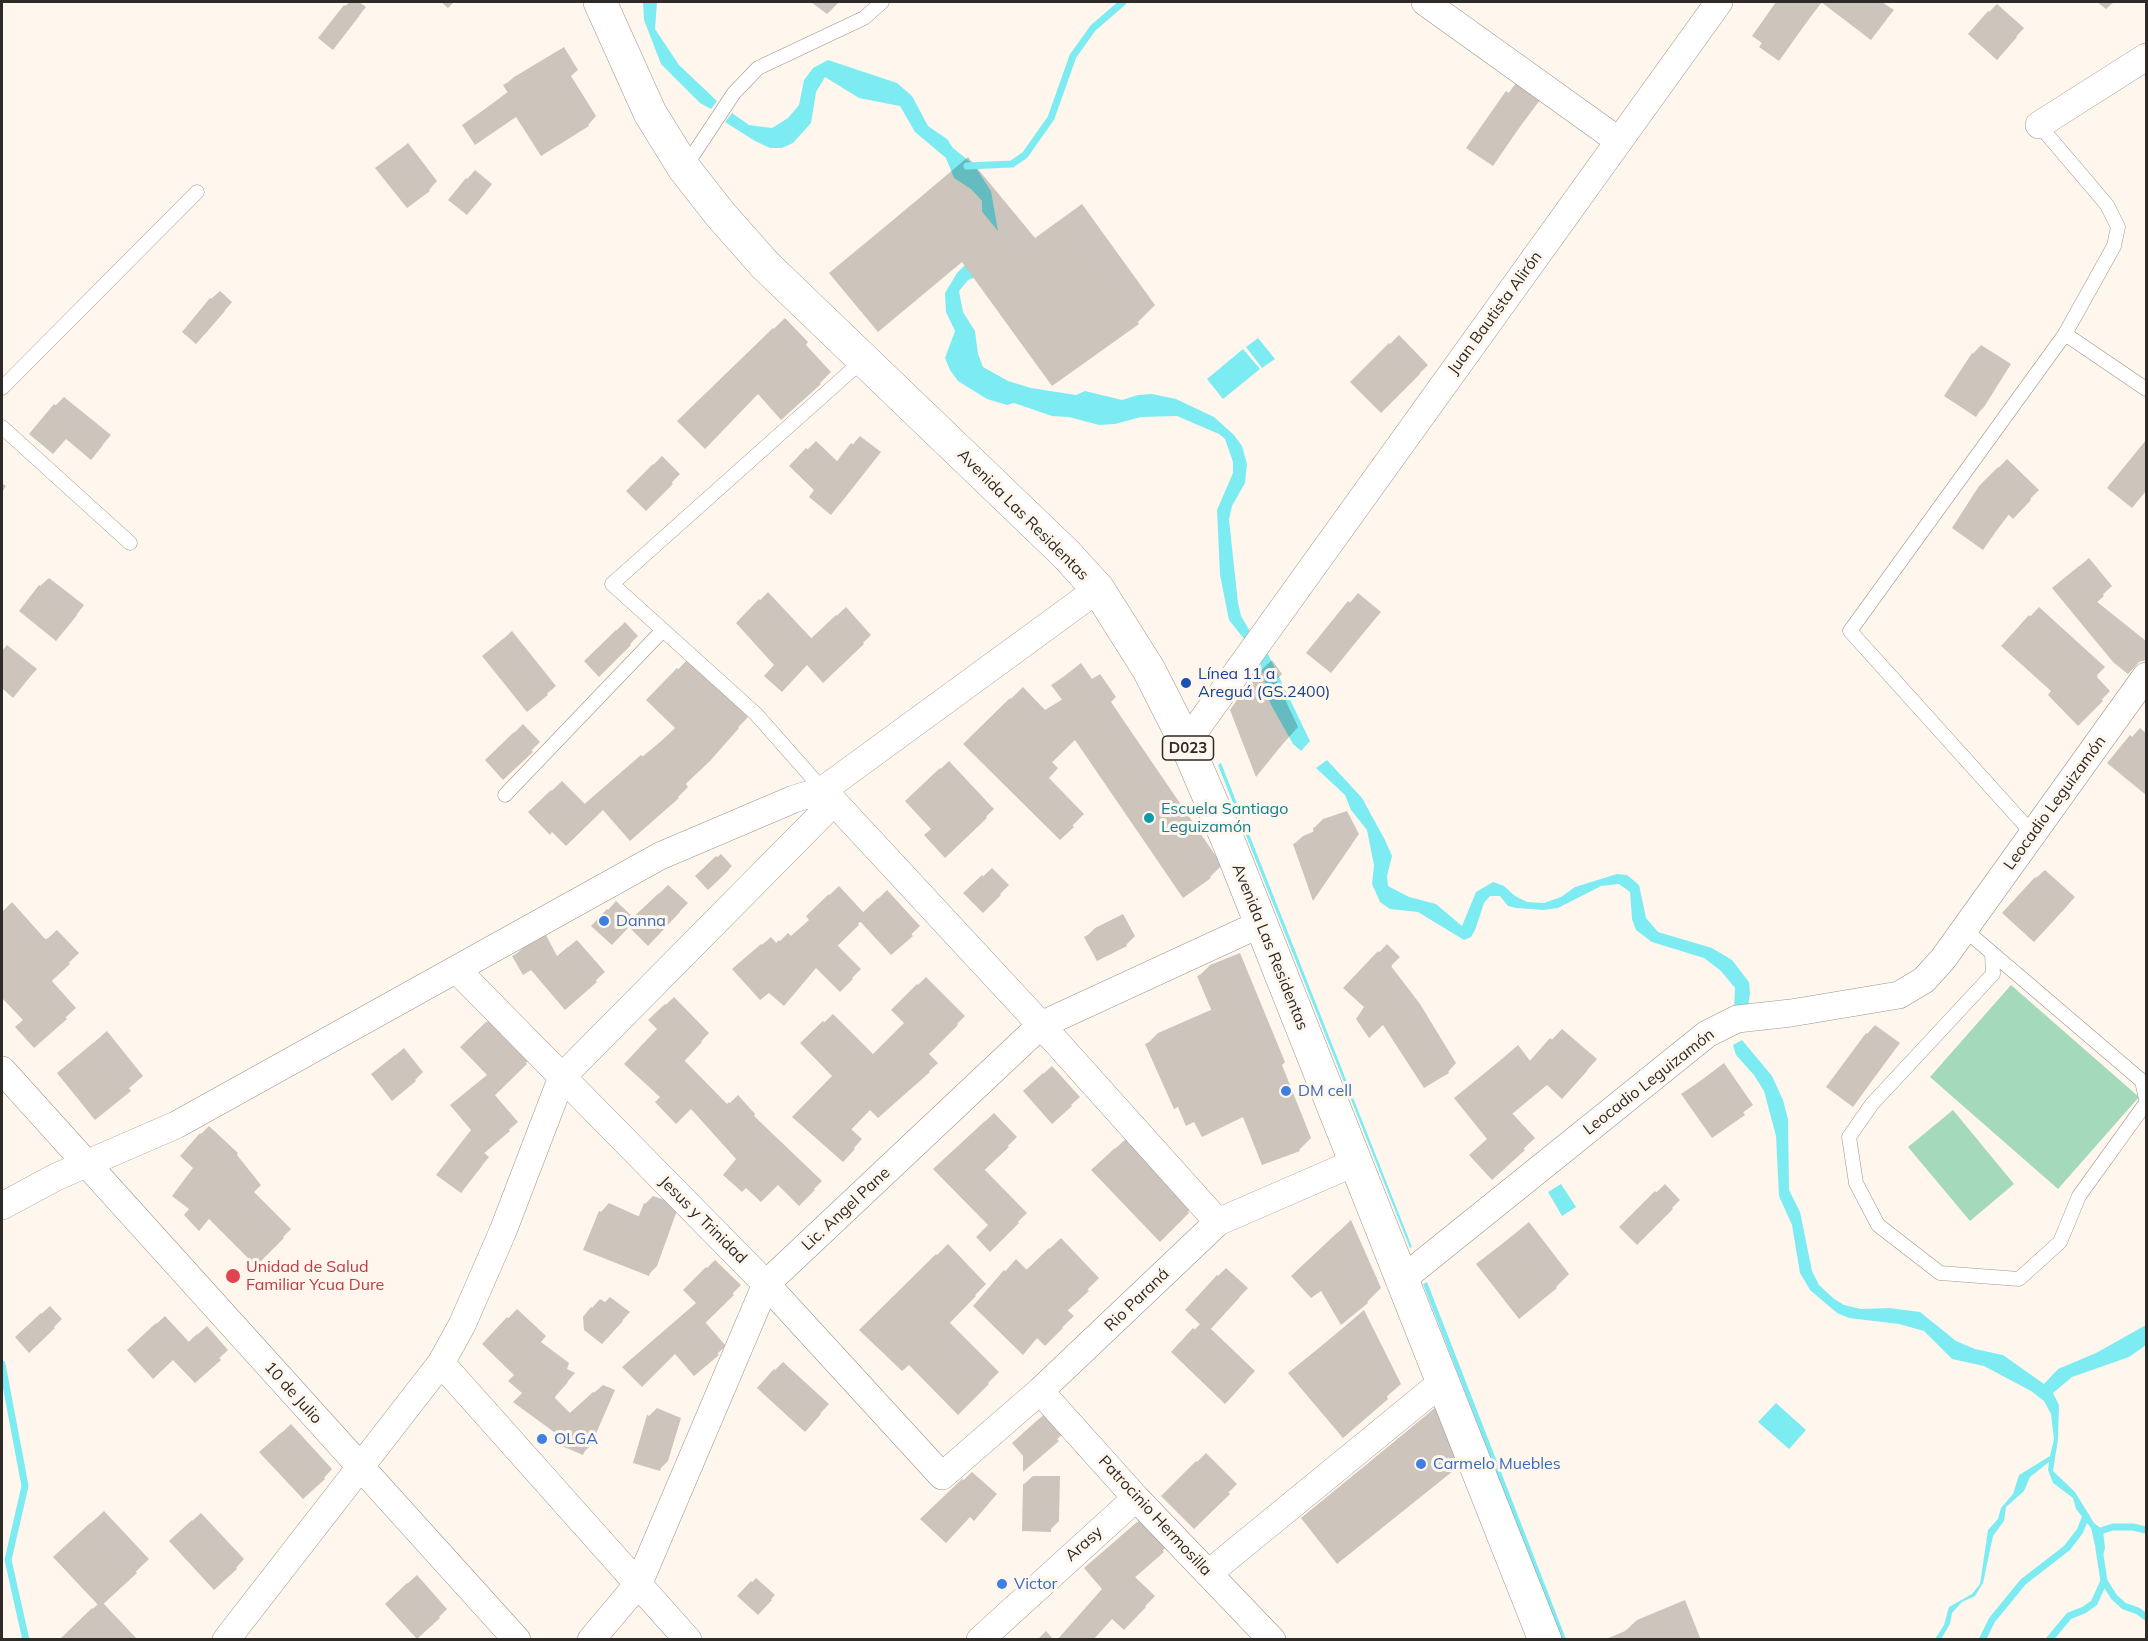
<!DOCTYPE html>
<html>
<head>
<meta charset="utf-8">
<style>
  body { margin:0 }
  #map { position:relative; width:2148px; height:1641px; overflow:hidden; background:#fff6ed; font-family:Mulish,sans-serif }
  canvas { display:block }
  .frame { position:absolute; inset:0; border:3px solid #2d2a27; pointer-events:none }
</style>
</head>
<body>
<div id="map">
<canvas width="2148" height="1641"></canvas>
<div class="frame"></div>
</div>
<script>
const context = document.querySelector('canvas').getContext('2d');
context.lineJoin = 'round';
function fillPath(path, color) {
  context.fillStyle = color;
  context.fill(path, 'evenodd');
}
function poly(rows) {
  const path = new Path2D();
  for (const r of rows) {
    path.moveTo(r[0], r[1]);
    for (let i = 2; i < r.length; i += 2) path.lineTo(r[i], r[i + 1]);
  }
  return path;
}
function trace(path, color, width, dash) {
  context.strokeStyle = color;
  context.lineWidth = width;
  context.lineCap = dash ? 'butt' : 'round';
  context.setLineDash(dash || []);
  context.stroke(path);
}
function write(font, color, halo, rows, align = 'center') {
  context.font = font + ' Mulish,sans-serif';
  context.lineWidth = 6;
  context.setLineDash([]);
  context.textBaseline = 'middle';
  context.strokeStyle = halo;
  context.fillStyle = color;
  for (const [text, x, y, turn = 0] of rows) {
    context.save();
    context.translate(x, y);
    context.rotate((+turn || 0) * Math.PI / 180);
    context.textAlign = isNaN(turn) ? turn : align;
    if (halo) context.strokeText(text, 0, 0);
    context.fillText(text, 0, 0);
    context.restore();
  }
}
const green = poly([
  [2011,985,2139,1097,2058,1189,1930,1077],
  [1953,1110,2014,1184,1970,1221,1908,1147]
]);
const water = poly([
  [643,2,657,2,655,29,679,65,717,101,711,109,700,103,661,64,644,20],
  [828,60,897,83,912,96,928,126,947,139,953,148,974,165,991,191,998,231,981,275,968,280,959,291,963,312,975,331,978,354,983,367,1008,381,1031,388,1076,395,1085,391,1122,400,1138,395,1152,394,1176,399,1214,417,1234,435,1242,446,1247,464,1245,483,1232,506,1229,520,1238,603,1241,616,1251,633,1245,640,1229,620,1220,575,1217,510,1233,473,1233,462,1225,439,1219,434,1177,416,1141,417,1115,424,1099,425,1069,417,1052,416,1014,403,1007,405,987,399,958,381,950,370,945,358,955,331,946,312,945,293,957,273,974,256,982,213,982,201,971,189,954,178,946,158,915,132,900,106,859,98,825,77,816,92,811,123,793,143,782,148,770,148,755,141,725,122,732,113,749,125,772,128,788,118,799,105,804,80,813,68],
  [1258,338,1275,359,1262,368,1246,347],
  [1243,349,1260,369,1223,399,1207,379],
  [1267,652,1310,741,1301,751,1293,744,1270,703,1260,662],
  [1327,760,1362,798,1385,840,1392,856,1387,876,1388,886,1409,897,1436,904,1462,926,1476,892,1493,882,1504,886,1515,896,1527,902,1544,903,1561,897,1575,887,1617,874,1627,875,1639,885,1646,918,1658,932,1712,948,1732,960,1749,982,1750,993,1748,1007,1734,1009,1735,988,1721,971,1704,958,1652,942,1636,930,1632,919,1630,892,1619,884,1601,886,1558,908,1543,910,1516,908,1508,906,1500,896,1490,896,1484,903,1475,930,1471,937,1464,940,1418,912,1390,909,1380,902,1372,884,1374,865,1367,830,1351,810,1345,795,1316,768],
  [1221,763,1412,1247,1410,1248,1218,765],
  [1742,1040,1772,1076,1783,1100,1788,1119,1789,1190,1800,1212,1812,1271,1819,1285,1833,1298,1844,1305,1861,1309,1889,1308,1920,1312,1956,1341,1975,1349,2003,1355,2044,1384,2058,1369,2096,1353,2146,1325,2146,1345,2129,1357,2072,1377,2053,1393,2059,1405,2058,1439,2053,1471,2075,1492,2094,1523,2103,1530,2105,1548,2103,1556,2097,1554,2091,1528,2076,1509,2073,1498,2053,1483,2048,1470,2049,1462,2030,1477,2024,1491,2006,1507,2004,1521,1993,1536,1983,1583,1975,1596,1962,1602,1952,1613,1950,1624,1941,1639,1935,1639,1944,1625,1949,1607,1972,1594,1980,1584,1988,1530,1998,1519,2001,1508,2013,1494,2019,1475,2050,1456,2054,1439,2051,1414,2044,1401,2031,1391,1984,1366,1952,1359,1924,1331,1899,1324,1849,1318,1837,1313,1810,1290,1800,1273,1792,1225,1779,1196,1776,1136,1764,1091,1754,1075,1736,1055,1733,1045],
  [1561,1184,1576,1207,1562,1216,1548,1192],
  [1427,1282,1566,1639,1561,1639,1423,1284],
  [1776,1403,1806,1430,1789,1449,1758,1422]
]);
const shadow = poly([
  [350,2,359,2,366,7,341,39,345,6],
  [441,2,454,2,448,8],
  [811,2,839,2,827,14],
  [1778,2,1822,2,1778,59,1754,35],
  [1823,2,1882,2,1894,10,1871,38],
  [2097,2,2114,2,2106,9],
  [1997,4,2024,28,2005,49,1989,12],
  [564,47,578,70,571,76,596,116,588,125,516,115,464,125,509,91,505,85,514,77],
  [1516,83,1540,100,1492,164,1468,148],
  [408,143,437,181,429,190,377,168],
  [968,157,1035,238,1082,204,1155,305,1138,322,963,260,831,273],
  [475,170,492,184,475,205,450,199],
  [220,291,232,302,205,334,211,299],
  [785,318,808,342,806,345,831,372,820,383,758,392,679,421],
  [1399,335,1428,365,1381,411,1352,382],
  [1981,345,2011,364,1984,407,1976,415,1973,354],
  [64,397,111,435,99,449,67,437,55,406],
  [860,436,881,452,840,504,816,490,791,466,816,441,838,462],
  [2146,443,2146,490,2132,506,2142,448],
  [662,456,680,474,646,509,628,491],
  [2007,459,2039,490,2013,516,2010,513,1983,548,1980,487],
  [2,483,6,486,2,492],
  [2089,558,2112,586,2096,601,2146,641,2146,660,2139,660,2128,672,2063,580],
  [49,578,84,605,65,630,40,586],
  [768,592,812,639,846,607,871,635,863,643,807,663,776,665,738,623],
  [1358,593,1381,612,1331,671,1308,653],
  [2039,607,2105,667,2096,676,2110,691,2078,724,2053,691,2003,646],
  [625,622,638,636,599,675,586,661],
  [512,631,556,686,528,710,484,656],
  [7,645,37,669,13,696,2,686,2,651],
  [688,659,748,717,685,783,688,787,678,797,603,808,566,844,530,812,562,781,585,804,677,728,649,700],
  [1272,660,1282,674,1276,680,1298,727,1256,774,1232,710,1254,677],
  [1081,663,1092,679,1100,674,1116,697,1111,702,1222,865,1210,877,1075,738,1051,761,1058,768,1049,778,1084,814,1060,838,965,744,1023,687,1045,710,1063,699,1053,685],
  [523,724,540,742,503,778,487,760],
  [2140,728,2146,733,2146,793,2109,763],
  [949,761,994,809,945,856,933,828,907,801],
  [1347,811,1359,834,1313,899,1294,844,1303,836,1315,831,1314,828,1323,819],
  [721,854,732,866,709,888,697,876],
  [992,868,1009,885,983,911,966,893],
  [2045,870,2075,897,2043,932,2036,878],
  [668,885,688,903,648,944,629,925,612,943,608,910,616,901,634,918],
  [839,886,864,913,887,890,920,926,892,953,861,921,836,944,861,969,840,990,817,967,743,961,771,937,777,944,788,933,792,937,811,919,808,916],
  [12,902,46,940,57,930,79,953,51,980,76,1008,34,1046,24,1020,2,996,2,912],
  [1123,914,1135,936,1126,945,1086,937,1095,928],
  [546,935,557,956,577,940,605,972,565,1008,532,968,514,956,523,948],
  [1387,944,1400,957,1391,966,1420,1004,1456,1063,1448,1072,1384,1023,1345,988],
  [1240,953,1285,1062,1282,1065,1311,1138,1300,1149,1263,1163,1244,1115,1195,1121,1179,1105,1147,1044,1158,1033,1213,1009,1199,976,1210,965],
  [926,977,965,1016,928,1053,938,1063,909,1090,907,1088,870,1108,851,1129,862,1139,843,1160,834,1076,803,1043,833,1014,874,1055,906,1023,893,1010],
  [674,997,709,1033,684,1060,728,1105,738,1095,755,1114,754,1116,822,1181,799,1204,778,1183,738,1159,691,1107,662,1097,659,1029,650,1020],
  [495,1014,535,1054,494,1094,518,1122,483,1152,489,1157,461,1191,473,1130,489,1074,462,1047],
  [1875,1025,1900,1043,1853,1105,1867,1034],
  [1562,1029,1597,1059,1573,1086,1547,1083,1511,1112,1535,1138,1492,1178,1488,1138,1456,1099,1518,1045,1531,1062],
  [107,1031,143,1076,95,1118,59,1073],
  [404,1048,423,1072,415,1080,373,1074],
  [1724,1063,1753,1105,1712,1136,1683,1094],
  [1052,1066,1080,1097,1071,1105,1034,1082],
  [994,1113,1017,1137,984,1169,1027,1213,990,1249,990,1225,944,1161],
  [209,1126,238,1153,237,1155,261,1185,254,1192,291,1229,256,1264,210,1218,191,1209,201,1134],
  [1128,1137,1200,1200,1160,1240,1105,1158],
  [1665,1184,1680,1200,1637,1243,1621,1227],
  [653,1196,679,1205,657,1266,648,1275,601,1212,609,1203,640,1217,645,1204],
  [1351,1220,1381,1288,1367,1302,1306,1263],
  [1529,1222,1569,1274,1556,1287,1478,1264],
  [1061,1238,1099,1278,1067,1310,1074,1316,1045,1344,1038,1337,1023,1352,975,1306,1016,1259,1027,1270],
  [948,1244,986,1284,949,1322,999,1372,958,1413,909,1363,862,1330],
  [715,1260,741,1285,705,1322,726,1346,694,1374,698,1302,685,1290],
  [1226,1268,1248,1288,1210,1328,1255,1371,1225,1402,1173,1352,1201,1323,1218,1276],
  [610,1297,630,1312,610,1334,592,1308,600,1299,605,1302],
  [50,1306,62,1319,54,1327,25,1329],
  [517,1309,546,1336,541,1342,569,1363,567,1369,575,1373,554,1397,570,1413,603,1385,615,1390,591,1445,583,1453,560,1435,524,1392,516,1375,484,1344],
  [1364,1310,1401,1384,1343,1435,1290,1373],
  [165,1316,189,1342,207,1326,228,1350,195,1381,174,1358,138,1341],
  [783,1362,829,1404,813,1421,775,1370],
  [1436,1407,1465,1457,1452,1470,1303,1518],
  [657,1408,681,1418,668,1461,659,1470,649,1416],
  [1048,1411,1066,1431,1025,1468,1022,1434],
  [291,1424,332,1469,324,1478,270,1444],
  [1206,1453,1237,1484,1194,1527,1163,1496],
  [972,1472,997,1494,983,1510,970,1515,922,1519],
  [1033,1476,1060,1476,1059,1521,1050,1530,1024,1484],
  [104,1511,149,1559,103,1603,138,1640,76,1640,69,1632,98,1604,68,1544],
  [201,1513,244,1559,236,1568,180,1532],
  [1148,1513,1173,1541,1134,1576,1155,1596,1134,1618,1104,1589,1096,1559],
  [417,1575,447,1609,439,1617,395,1595],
  [756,1578,775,1595,758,1613,739,1596],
  [1685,1600,1701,1640,1626,1640,1623,1633,1637,1620],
  [1046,1631,1054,1640,1037,1640]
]);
const stream = poly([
  [967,166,1012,164,1025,155,1051,118,1073,56,1093,28,1123,2],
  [2,1364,25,1486,8,1560,26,1640],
  [2097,1532,2113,1527,2133,1527,2146,1530],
  [2099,1549,2104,1581,2114,1597,2124,1606,2138,1611,2146,1617],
  [1982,1640,1992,1620,2023,1582,2067,1548,2080,1531,2086,1516],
  [2049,1640,2069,1616,2084,1610,2094,1603,2104,1581]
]);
const building = poly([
  [1776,2,1821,2,1779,61,1759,47,1762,43,1752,36],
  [1821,2,1864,2,1887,19,1871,40],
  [344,5,359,16,333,50,318,38],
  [1988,11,2017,37,1997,60,1968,34],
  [555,55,570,79,563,84,589,126,541,156,516,117,475,145,462,125,508,93,503,85],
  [1506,91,1532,109,1493,166,1466,148],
  [399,150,430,191,407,208,375,168],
  [950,173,1017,254,1064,221,1139,324,1052,386,962,262,878,332,829,273],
  [466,178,485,193,467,215,448,200],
  [210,298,225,311,196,344,182,332],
  [773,328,799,354,796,357,821,384,781,420,758,394,705,449,677,421],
  [1389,343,1420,374,1381,413,1350,382],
  [1972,353,2004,373,1976,417,1944,396],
  [54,404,103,445,91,460,66,439,53,454,29,434],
  [2146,440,2146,491,2132,508,2107,488],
  [851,443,873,461,831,515,809,497,814,490,789,466,806,448,830,470],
  [653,464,673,484,646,511,626,491],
  [1998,467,2031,500,2013,519,2008,514,1983,550,1952,528,1979,486],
  [2079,566,2104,596,2088,610,2146,656,2146,660,2139,662,2128,674,2113,662,2052,588],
  [39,585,77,615,56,641,19,611],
  [759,599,802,647,836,615,864,644,823,683,807,665,782,692,764,676,774,665,736,623],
  [1348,601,1373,621,1331,673,1306,653],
  [2029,615,2098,676,2086,684,2103,701,2078,726,2048,695,2051,691,2001,646],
  [616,630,631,645,599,677,584,661],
  [503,639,548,695,527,712,482,656],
  [2,656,29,678,13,698,2,688],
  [677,668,739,728,710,761,675,794,679,798,630,841,603,810,566,846,552,832,550,835,528,812,551,790,574,813,641,755,644,758,675,728,646,700],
  [1068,674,1080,690,1087,685,1105,710,1099,714,1211,878,1183,898,1075,740,1040,774,1047,781,1038,790,1074,827,1060,840,963,744,1010,698,1032,721,1063,701,1051,685],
  [1253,676,1265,693,1259,699,1281,746,1256,777,1230,710],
  [514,732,533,752,503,780,485,760],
  [2130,735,2146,749,2146,795,2107,763],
  [940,768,987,818,945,858,924,835,931,829,905,801],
  [1339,819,1352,844,1313,901,1293,844,1314,836,1313,828],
  [716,856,729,870,708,890,695,876],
  [982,875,1001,895,983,913,963,893],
  [2035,877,2067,906,2034,942,2002,913],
  [659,893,680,912,648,946,626,924],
  [829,894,859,925,829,954,853,979,840,992,816,968,784,1006,769,993,760,1000,732,969,761,944,768,951,779,940,782,944,809,920,806,916],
  [878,898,913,936,891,955,857,918],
  [607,909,628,928,612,945,591,926],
  [2,911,36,948,47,938,70,964,42,990,67,1019,34,1048,15,1027,23,1020,2,998],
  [1114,921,1127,946,1097,961,1084,937],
  [537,942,548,964,568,947,597,982,565,1010,531,970,523,975,512,956],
  [1378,951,1392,966,1384,975,1412,1012,1449,1073,1424,1088,1383,1025,1369,1038,1356,1019,1364,1007,1343,988],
  [1229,963,1274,1075,1271,1076,1300,1151,1262,1165,1243,1117,1202,1137,1194,1122,1186,1126,1178,1107,1174,1109,1145,1044,1213,1014,1197,976],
  [917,984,958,1025,921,1062,930,1072,878,1118,870,1110,843,1138,855,1149,843,1162,792,1117,832,1076,800,1043,823,1021,865,1062,904,1023,891,1010],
  [665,1004,702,1042,677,1069,719,1112,729,1102,748,1123,747,1125,815,1190,799,1206,778,1185,761,1202,746,1188,742,1192,723,1175,736,1159,691,1109,676,1124,655,1102,660,1097,624,1064,657,1029,648,1020],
  [486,1022,527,1064,487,1103,510,1131,475,1161,482,1166,461,1193,436,1175,471,1130,450,1105,487,1075,460,1047],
  [1866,1033,1893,1052,1853,1107,1826,1087],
  [1550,1038,1587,1071,1562,1099,1547,1085,1501,1123,1525,1150,1492,1180,1469,1155,1487,1139,1454,1098,1507,1055,1520,1072],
  [93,1043,131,1091,95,1120,57,1073],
  [395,1055,416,1081,392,1101,371,1074],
  [1715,1071,1745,1115,1712,1138,1681,1094],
  [1043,1073,1072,1106,1052,1124,1023,1091],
  [985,1121,1009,1147,976,1178,1019,1223,990,1252,976,1237,988,1225,933,1169],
  [200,1133,232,1161,229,1164,254,1194,247,1201,284,1238,256,1266,209,1219,199,1231,184,1215,189,1209,172,1196,193,1168,180,1156],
  [1115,1148,1135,1171,1141,1164,1189,1213,1160,1242,1091,1170],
  [1655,1191,1673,1209,1637,1245,1619,1227],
  [644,1203,672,1214,649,1276,583,1250,599,1211,635,1226],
  [1338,1232,1368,1303,1341,1325,1321,1291,1311,1298,1291,1276],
  [1515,1234,1557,1288,1519,1319,1476,1264],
  [1049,1248,1089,1291,1056,1321,1063,1328,1045,1346,1037,1338,1023,1355,973,1306,1004,1270,1015,1281],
  [936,1254,976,1296,939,1334,989,1384,958,1415,909,1365,902,1371,859,1330],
  [706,1267,734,1295,697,1331,719,1355,694,1376,675,1354,642,1387,622,1367,696,1303,683,1290],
  [1217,1275,1240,1297,1208,1332,1185,1310],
  [600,1305,623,1321,602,1344,584,1330,583,1317,591,1307,595,1310],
  [41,1313,55,1328,29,1353,15,1337],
  [507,1317,539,1346,533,1351,561,1372,559,1378,568,1382,547,1406,561,1421,593,1392,608,1399,583,1455,555,1443,558,1435,513,1402,522,1393,508,1381,514,1375,482,1344],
  [1351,1322,1388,1399,1343,1438,1288,1373],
  [156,1323,180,1350,197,1334,221,1360,195,1383,173,1360,153,1379,127,1350],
  [1193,1328,1247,1380,1225,1404,1171,1352],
  [774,1369,821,1414,805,1432,757,1388],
  [647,1415,673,1426,660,1471,633,1463],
  [1039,1419,1059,1441,1023,1472,1023,1456,1012,1443],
  [1422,1419,1453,1471,1337,1564,1301,1518],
  [282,1432,325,1479,303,1499,259,1452],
  [1196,1461,1230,1494,1194,1529,1161,1496],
  [962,1479,989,1503,974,1521,970,1517,946,1543,920,1519],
  [1023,1484,1052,1484,1051,1532,1022,1531],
  [192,1520,237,1569,214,1590,169,1541],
  [1137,1522,1164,1552,1125,1586,1146,1607,1124,1630,1112,1619,1093,1640,1057,1640,1102,1589,1084,1568],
  [90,1523,137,1573,100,1607,53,1557],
  [751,1581,772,1600,758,1615,737,1596],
  [407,1583,440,1618,417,1639,385,1604],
  [92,1608,122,1640,59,1640],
  [1671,1612,1683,1640,1606,1640,1606,1639]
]);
const service = poly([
  [685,167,734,93,758,68,864,18,882,2],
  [2065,334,2146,389],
  [2,388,197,192],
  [2,427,130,543],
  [823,790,756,714,612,584,863,360],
  [505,795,663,630],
  [2033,834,1850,631,2065,334,2114,246,2118,227,2107,205,2039,125],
  [1964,929,2142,1081,2146,1099],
  [1992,953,1993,974,1872,1104,1849,1137,1856,1183,1878,1225,1940,1273,2019,1279,2060,1242,2079,1196,2146,1103]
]);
const minor = poly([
  [1425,2,1619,141],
  [2039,125,2146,57],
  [1186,743,1719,2],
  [823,790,1041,1025,1218,1222],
  [457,970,766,1284,942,1476,1040,1391,1218,1222,1356,1162],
  [2,1070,517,1640],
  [2,1206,56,1177,176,1125,660,856,794,799,823,790,1098,589],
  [1400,1281,1707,1034,1737,1019,1791,1013,1899,995,1924,980,1943,959,2146,676],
  [441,1363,688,1640],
  [1040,1391,1136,1498,1272,1640],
  [1209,1573,1441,1383],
  [226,1640,441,1363,462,1325,503,1231,562,1077,834,802],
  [591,1640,639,1583,766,1284,1041,1025,1260,924],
  [980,1640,1136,1498]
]);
const primary = poly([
  [600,2,650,113,684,168,720,214,765,265,1066,554,1098,589,1149,670,1186,743,1229,843,1545,1640]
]);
const markers = [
  [1186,683,6,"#1a4fb4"],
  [1149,818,6,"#0f9aa8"],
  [604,921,6,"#3f7fe0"],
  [1286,1091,6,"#3f7fe0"],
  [233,1276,8,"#e0444e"],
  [542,1439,6,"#3f7fe0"],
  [1421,1464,6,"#3f7fe0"],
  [1002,1584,6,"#3f7fe0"]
];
const shields = [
  [1188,748,51]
];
const shieldNames = [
  ["D023",1188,748]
];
const streetNames = [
  ["Juan Bautista Alirón",1495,313,-54],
  ["Avenida Las Residentas",1023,515,45],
  ["Leocadio Leguizamón",2055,803,-54],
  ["Avenida Las Residentas",1270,947,68],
  ["Leocadio Leguizamón",1649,1082,-38],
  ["Lic. Angel Pane",846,1209,-43],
  ["Jesus y Trinidad",703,1220,45],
  ["Rio Paraná",1137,1300,-44],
  ["10 de Julio",293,1393,48],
  ["Patrocinio Hermosilla",1155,1516,47],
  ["Arasy",1084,1544,-42]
];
const transitNames = [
  ["Línea 11 a",1198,674],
  ["Areguá (GS.2400)",1198,692]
];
const cultureNames = [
  ["Escuela Santiago",1161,809],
  ["Leguizamón",1161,827]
];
const shopNames = [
  ["Danna",616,921],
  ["DM cell",1298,1091],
  ["OLGA",554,1439],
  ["Carmelo Muebles",1433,1464],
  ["Victor",1014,1584]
];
const healthNames = [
  ["Unidad de Salud",246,1267],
  ["Familiar Ycua Dure",246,1285]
];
fillPath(green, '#a5d9bb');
fillPath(water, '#7decf2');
fillPath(shadow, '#0003');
trace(stream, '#7decf2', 7);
fillPath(building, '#cdc4bb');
trace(service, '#9c948c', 15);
trace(minor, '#9c948c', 28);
trace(primary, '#9c948c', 34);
trace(service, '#fff', 14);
trace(minor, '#fff', 27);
trace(primary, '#fff', 33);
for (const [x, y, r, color] of markers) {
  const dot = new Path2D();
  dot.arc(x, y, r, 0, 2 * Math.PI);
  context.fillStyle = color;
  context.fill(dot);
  trace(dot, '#fff6ed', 2);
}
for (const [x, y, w] of shields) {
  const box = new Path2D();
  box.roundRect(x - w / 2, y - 12, w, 24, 4.5);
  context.fillStyle = '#fff6ed';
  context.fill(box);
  trace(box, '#2d2a27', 1.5);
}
write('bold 15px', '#2d2a27', null, shieldNames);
write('16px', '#2d2a27', '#fff6ed', streetNames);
write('16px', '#164399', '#fff6ed', transitNames, 'left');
write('16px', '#0d838f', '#fff6ed', cultureNames, 'left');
write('16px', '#366cbe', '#fff6ed', shopNames, 'left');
write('16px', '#be3a42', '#fff6ed', healthNames, 'left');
</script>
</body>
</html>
